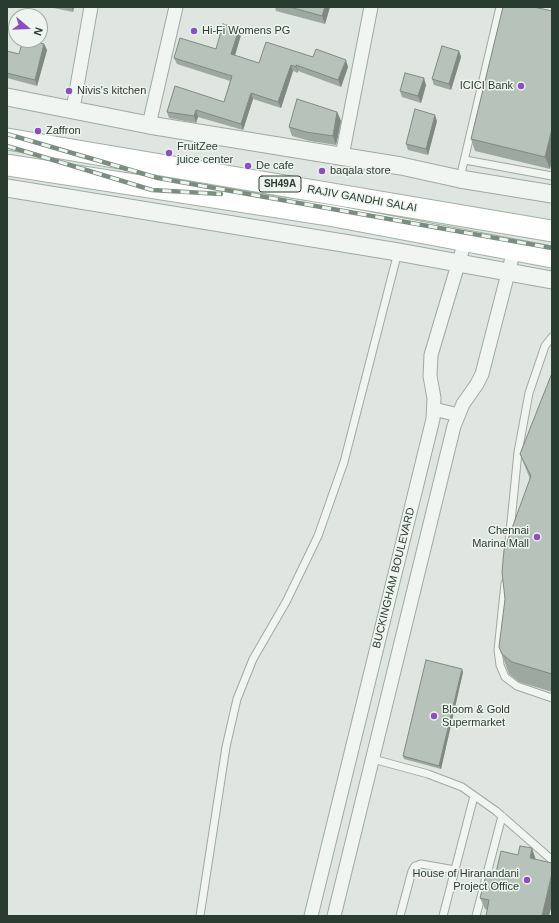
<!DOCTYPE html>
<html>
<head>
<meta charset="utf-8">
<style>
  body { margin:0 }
  #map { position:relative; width:559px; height:923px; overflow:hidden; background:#dfe6e1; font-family:Helvetica,sans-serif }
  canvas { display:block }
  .frame { position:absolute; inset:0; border:8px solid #2a3c2f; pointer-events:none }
  .north { position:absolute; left:8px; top:8px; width:40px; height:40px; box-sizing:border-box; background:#eef4f0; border:1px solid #a0aaa3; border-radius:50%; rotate:109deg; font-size:11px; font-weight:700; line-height:16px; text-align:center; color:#2a3c2f }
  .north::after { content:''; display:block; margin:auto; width:14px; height:18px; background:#8a51be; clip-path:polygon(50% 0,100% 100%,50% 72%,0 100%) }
</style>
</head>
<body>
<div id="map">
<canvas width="559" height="923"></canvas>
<div class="frame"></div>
<div class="north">N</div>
</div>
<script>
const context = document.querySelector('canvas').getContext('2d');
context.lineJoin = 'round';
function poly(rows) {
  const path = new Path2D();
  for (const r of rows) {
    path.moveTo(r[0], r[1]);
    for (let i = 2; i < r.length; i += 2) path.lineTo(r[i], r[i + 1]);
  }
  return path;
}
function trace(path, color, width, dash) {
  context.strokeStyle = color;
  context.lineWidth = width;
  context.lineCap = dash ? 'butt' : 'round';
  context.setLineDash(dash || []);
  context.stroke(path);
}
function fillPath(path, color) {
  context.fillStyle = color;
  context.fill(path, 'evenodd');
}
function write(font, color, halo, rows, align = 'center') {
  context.font = font + ' Helvetica,sans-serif';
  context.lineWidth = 3;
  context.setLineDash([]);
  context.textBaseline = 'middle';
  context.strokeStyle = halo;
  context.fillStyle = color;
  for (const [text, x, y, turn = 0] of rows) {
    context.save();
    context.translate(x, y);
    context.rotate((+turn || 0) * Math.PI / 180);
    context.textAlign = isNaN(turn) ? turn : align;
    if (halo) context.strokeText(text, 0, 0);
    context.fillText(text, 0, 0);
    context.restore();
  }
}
const service = poly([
  [465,160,552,176],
  [460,178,500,7],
  [509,542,518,452,529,393,545,346,552,337],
  [505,583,498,650,500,665,505,677,517,686,552,698],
  [373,759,428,774,462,787,496,811,552,860],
  [200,916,226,747,237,699,253,659,286,602,318,536,344,462,398,252],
  [400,916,412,871,415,866,421,864,455,870],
  [443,916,474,796],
  [476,916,502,816]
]);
const minor = poly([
  [73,109,91,7],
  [149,125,176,7],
  [342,156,371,7],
  [434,409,458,415],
  [311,916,433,419,434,398,430,376,431,355,465,241],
  [334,916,454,426,463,404,477,384,482,374,514,250]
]);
const tertiary = poly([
  [7,97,149,125,401,166,460,179,552,194],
  [7,188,398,252,552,280]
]);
const primary = poly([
  [7,139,552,231],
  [7,165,334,216,552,257]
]);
const rail = poly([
  [7,134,158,178,552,248],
  [7,146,152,190,221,194]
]);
const wall = poly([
  [49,7,74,7,73,12],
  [275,7,330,7,325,24,276,11],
  [552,11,552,159,550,169,475,151,471,139],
  [241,35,235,56,259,63,313,57,348,67,341,87,298,71,298,73,293,71,281,108,253,99,243,130,198,117,196,123,169,118,167,112,224,102,230,81,177,64,174,58,216,49],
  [44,44,47,50,37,86,7,78,7,51,19,54],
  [459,51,461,57,451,90,434,85,432,79],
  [426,85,421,103,402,97,400,91],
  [337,112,341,121,336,145,310,141,292,136,289,127],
  [437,121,428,155,408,150,406,144],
  [552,373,552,692,519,682,509,674,499,647,530,479,520,454],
  [463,672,441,769,404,759,403,756],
  [480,898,552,904,549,916,486,916,487,910,485,909]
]);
const shadedWall = poly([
  [72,7,74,7,73,12],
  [325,7,330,7,325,24,322,16],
  [239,29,241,35,233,61,231,54],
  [44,44,47,50,37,86,35,80],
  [459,51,461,57,451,90,449,84],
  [346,60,348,67,341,87,338,80],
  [291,65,293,71,281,108,278,102],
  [296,65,298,71,298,73,296,67],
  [424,78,426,85,421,103,418,96],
  [251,93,253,99,243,130,241,124],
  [196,110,198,117,196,123,194,116],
  [337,112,341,121,336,145,333,136],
  [435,115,437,121,428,155,426,149],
  [552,129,552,159,550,169,545,157],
  [462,669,463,672,441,769,439,766],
  [532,848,536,860,530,858],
  [552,873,552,904,549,916,542,916]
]);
const building = poly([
  [290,7,325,7,322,16,290,7],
  [503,7,534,7,552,11,552,129,545,157,471,139,503,7],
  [223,24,239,29,231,54,259,63,266,42,313,57,316,49,346,60,338,80,296,65,296,67,291,65,278,102,251,93,241,124,196,110,194,116,167,112,175,86,224,102,232,76,174,58,180,38,216,49,223,24],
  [23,40,30,40,44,44,35,80,7,73,7,51,19,54,23,40],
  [442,46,459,51,449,84,432,79,442,46],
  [405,73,424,78,418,96,400,91,405,73],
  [297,99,337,112,333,136,306,132,289,127,297,99],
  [415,109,435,115,426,149,406,144,415,109],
  [552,373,552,674,512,662,502,654,499,647,505,599,502,572,504,550,531,476,520,454,552,373],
  [426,660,462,669,439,766,403,756,426,660],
  [520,846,532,848,530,858,552,863,552,873,542,916,486,916,489,900,480,898,486,875,495,877,501,851,518,855,520,846]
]);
const markers = [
  [194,31,4,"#8a51be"],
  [521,86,4,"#8a51be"],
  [69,91,4,"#8a51be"],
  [38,131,4,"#8a51be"],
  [169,153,4,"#8a51be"],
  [248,166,4,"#8a51be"],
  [322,171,4,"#8a51be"],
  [537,537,4,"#8a51be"],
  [434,716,4,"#8a51be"],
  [527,880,4,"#8a51be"]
];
const shields = [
  [280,184,42]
];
const shieldNames = [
  ["SH49A",280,184]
];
const poiNames = [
  ["Hi-Fi Womens PG",202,31],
  ["ICICI Bank",513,86,"right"],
  ["Nivis's kitchen",77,91],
  ["Zaffron",46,131],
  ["FruitZee",177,147],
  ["juice center",177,160],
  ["De cafe",256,166],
  ["baqala store",330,171],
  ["Chennai",529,531,"right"],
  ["Marina Mall",529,544,"right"],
  ["Bloom & Gold",442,710],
  ["Supermarket",442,723],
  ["House of Hiranandani",519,874,"right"],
  ["Project Office",519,887,"right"]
];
const streetNames = [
  ["RAJIV GANDHI SALAI",362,199,10],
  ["BUCKINGHAM BOULEVARD",394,578,-76]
];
trace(service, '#9ea9a1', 9);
trace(minor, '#9ea9a1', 15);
trace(tertiary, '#9ea9a1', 19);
trace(primary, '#a0b1a4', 23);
trace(service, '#f1f5f2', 7);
trace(minor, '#f1f5f2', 13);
trace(tertiary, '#f1f5f2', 17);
trace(primary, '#fff', 21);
trace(rail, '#7a8e80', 4.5);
trace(rail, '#eef4f0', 3, [9]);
fillPath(wall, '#9da8a0');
fillPath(shadedWall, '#808882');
fillPath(building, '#b7c3ba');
trace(building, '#808882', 1);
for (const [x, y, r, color] of markers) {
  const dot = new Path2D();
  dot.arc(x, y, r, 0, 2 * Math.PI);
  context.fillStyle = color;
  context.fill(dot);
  trace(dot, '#eef4f0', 1.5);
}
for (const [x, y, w] of shields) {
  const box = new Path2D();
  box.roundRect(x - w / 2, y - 8, w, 16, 3);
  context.fillStyle = '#eef4f0';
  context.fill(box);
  trace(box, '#2a3c2f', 1);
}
write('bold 10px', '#2a3c2f', null, shieldNames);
write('11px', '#2a3c2f', '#eef4f0', poiNames, 'left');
write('11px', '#2a3c2f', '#eef4f0', streetNames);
</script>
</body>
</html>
